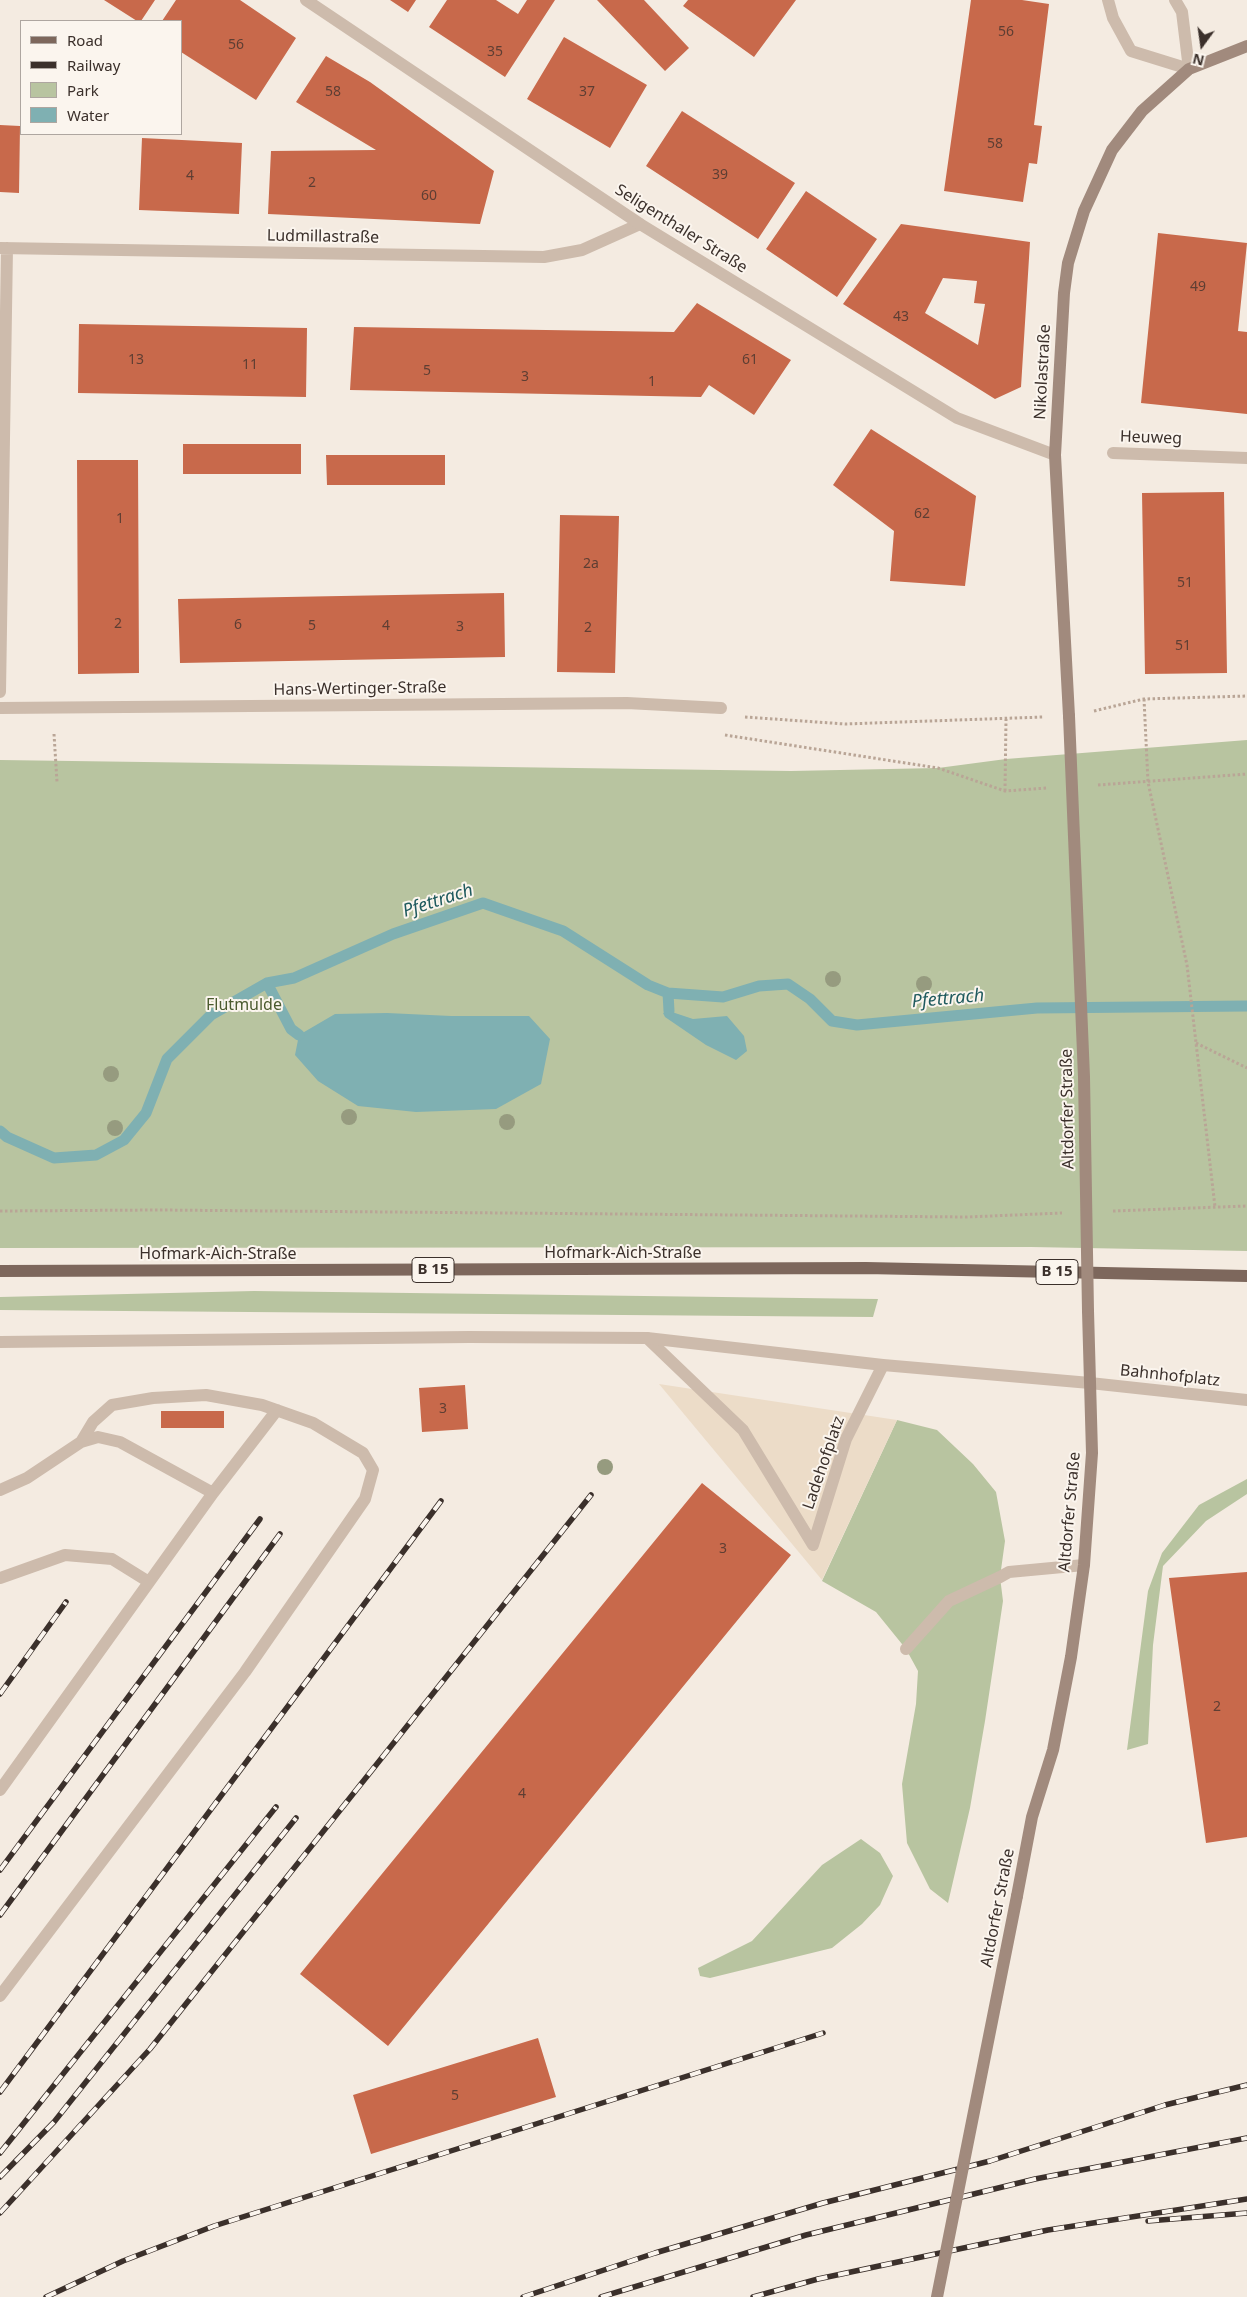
<!DOCTYPE html>
<html>
<head>
<meta charset="utf-8">
<style>
  body { margin:0 }
  #map { position:relative; width:1247px; height:2297px; overflow:hidden; background:#f4ebe1; font-family:"Noto Sans",sans-serif }
  canvas { display:block }
  .legend { position:absolute; left:20px; top:20px; width:162px; height:115px; box-sizing:border-box; background:#fbf5ee; border:1px solid #aea6a0; margin:0; padding:6px 9px; list-style:none; font-size:15px; color:#3b302b }
  .legend li { display:flex; align-items:center; gap:10px; height:25px }
  .legend b { width:25px; border:1px solid #aea6a0 }
  .north { position:absolute; left:1177px; top:20px; width:50px; height:50px; -webkit-text-stroke:4px #fbf5ee; paint-order:stroke; rotate:194deg; font-size:14px; font-weight:700; line-height:20px; text-align:center; color:#3b302b }
  .north::after { content:''; display:block; margin:auto; width:18px; height:22px; background:#3b302b; clip-path:polygon(50% 0,100% 100%,50% 72%,0 100%) }
</style>
</head>
<body>
<div id="map">
<canvas width="1247" height="2297"></canvas>
<ul class="legend">
<li><b style="height:6px;background:#7d675c"></b>Road</li>
<li><b style="height:6px;background:#3b302b"></b>Railway</li>
<li><b style="height:14px;background:#b8c4a0"></b>Park</li>
<li><b style="height:14px;background:#7fb0b2"></b>Water</li>
</ul>
<div class="north">N</div>
</div>
<script>
const context = document.querySelector('canvas').getContext('2d');
context.lineJoin = 'round';
function fillPath(path, color) {
  context.fillStyle = color;
  context.fill(path, 'evenodd');
}
function poly(rows) {
  const path = new Path2D();
  for (const r of rows) {
    path.moveTo(r[0], r[1]);
    for (let i = 2; i < r.length; i += 2) path.lineTo(r[i], r[i + 1]);
  }
  return path;
}
function trace(path, color, width, dash) {
  context.strokeStyle = color;
  context.lineWidth = width;
  context.lineCap = dash ? 'butt' : 'round';
  context.setLineDash(dash || []);
  context.stroke(path);
}
function write(font, color, halo, rows, align = 'center') {
  context.font = font + ' "Noto Sans",sans-serif';
  context.lineWidth = 4;
  context.setLineDash([]);
  context.textBaseline = 'middle';
  context.strokeStyle = halo;
  context.fillStyle = color;
  for (const [text, x, y, turn = 0] of rows) {
    context.save();
    context.translate(x, y);
    context.rotate((+turn || 0) * Math.PI / 180);
    context.textAlign = isNaN(turn) ? turn : align;
    if (halo) context.strokeText(text, 0, 0);
    context.fillText(text, 0, 0);
    context.restore();
  }
}
const green = poly([
  [1247,740,1247,1251,1031,1247,0,1248,0,760,791,771,938,768,1006,759],
  [254,1291,878,1299,873,1317,0,1310,0,1297],
  [897,1420,937,1430,973,1464,996,1492,1005,1541,1000,1577,1003,1601,985,1721,970,1808,948,1903,930,1889,907,1843,902,1784,916,1704,918,1671,906,1649,876,1612,822,1581],
  [1247,1479,1247,1494,1206,1521,1163,1566,1153,1645,1148,1744,1127,1750,1148,1591,1162,1553,1199,1505],
  [861,1839,880,1853,893,1876,880,1905,862,1924,832,1948,710,1978,700,1976,698,1968,752,1941,822,1865]
]);
const plaza = poly([
  [659,1384,897,1420,822,1580]
]);
const water = poly([
  [669,1011,693,1019,727,1016,744,1036,747,1051,736,1060,706,1045,665,1017,663,1013],
  [387,1013,451,1016,529,1016,550,1039,541,1084,496,1109,416,1112,358,1106,318,1081,295,1055,299,1035,335,1014]
]);
const stream = poly([
  [267,983,291,1029,299,1035],
  [668,993,669,1011],
  [0,1131,7,1137,54,1158,96,1155,124,1140,146,1113,167,1059,211,1015,267,983,294,978,393,934,483,903,563,931,648,985,668,993,723,997,759,986,788,984,810,999,832,1021,857,1025,1037,1008,1247,1006]
]);
const building = poly([
  [104,0,155,0,141,21,137,21],
  [176,0,240,0,296,38,256,100,181,52,181,21,162,21],
  [390,0,416,0,408,12],
  [447,0,496,0,518,14,527,0,555,0,505,77,429,27],
  [597,0,644,0,689,48,665,71],
  [688,0,796,0,754,57,683,6],
  [971,0,1022,0,1049,4,1034,125,1042,126,1037,164,1029,163,1023,202,944,191],
  [564,37,647,85,610,148,527,99],
  [326,56,370,82,494,171,480,224,268,214,271,151,376,150,296,102],
  [682,111,795,183,758,239,646,166],
  [0,125,20,126,19,193,0,192],
  [142,138,242,143,239,214,139,210],
  [806,191,877,239,837,297,766,249],
  [901,224,1030,242,1021,387,995,399,843,304],
  [943,278,977,281,974,303,985,304,978,345,925,313],
  [1158,233,1247,243,1238,331,1247,332,1247,414,1141,403],
  [697,303,791,360,754,415,709,385,701,397,350,390,354,327,674,332],
  [79,324,307,328,306,397,78,393],
  [871,429,976,496,965,586,890,581,894,531,833,485],
  [183,444,301,444,301,474,183,474],
  [326,455,445,455,445,485,327,485],
  [77,460,138,460,139,673,78,674],
  [1224,492,1227,673,1145,674,1142,493],
  [560,515,619,516,615,673,557,672],
  [504,593,505,657,180,663,178,599],
  [465,1385,468,1429,422,1432,419,1388],
  [161,1411,224,1411,224,1428,161,1428],
  [702,1483,791,1555,388,2046,300,1974],
  [1247,1572,1247,1837,1206,1843,1169,1578],
  [538,2038,556,2097,371,2154,353,2095]
]);
const path = poly([
  [1144,699,1148,782,1187,965,1215,1207],
  [1094,711,1144,699,1247,696],
  [745,717,845,724,1043,717],
  [54,734,57,782],
  [725,735,938,768,1005,791,1047,788],
  [1098,785,1247,774],
  [1005,791,1006,719],
  [1196,1043,1247,1068],
  [0,1211,159,1210,967,1217,1062,1213],
  [1113,1211,1247,1206]
]);
const service = poly([
  [647,1338,743,1430,813,1545],
  [0,1490,27,1478,81,1442,98,1437,120,1442,213,1493,0,1790],
  [213,1493,277,1410],
  [813,1545,846,1439,883,1365],
  [0,1578,65,1555,112,1559,149,1582],
  [906,1649,949,1601,1000,1577,1009,1572,1084,1565],
  [0,1996,245,1672,365,1499,373,1470,363,1453,313,1423,262,1405,206,1395,153,1398,112,1405,93,1422,81,1442]
]);
const minor = poly([
  [1108,0,1113,18,1131,51,1189,69,1182,12,1175,0],
  [0,248,544,257,582,250,640,224],
  [1113,453,1247,458],
  [0,692,7,248],
  [0,708,627,703,721,708]
]);
const tertiary = poly([
  [306,0,640,224,957,418,1055,455],
  [0,1342,469,1337,647,1338,883,1365,1090,1383,1247,1400]
]);
const secondary = poly([
  [1069,716,1055,455,1064,293,1068,263,1084,211,1112,150,1142,111,1189,69,1247,46],
  [1017,1896,1032,1817,1053,1750,1071,1657,1084,1565,1092,1453,1088,1311]
]);
const primary = poly([
  [0,1271,866,1268,1247,1276]
]);
const rail = poly([
  [0,1694,66,1602],
  [0,1870,260,1519],
  [0,1915,280,1534],
  [0,2092,441,1501],
  [0,2153,276,1807],
  [0,2177,54,2122,296,1818],
  [0,2213,150,2049,591,1495],
  [1148,2221,1247,2213],
  [46,2297,123,2261,214,2226,823,2033],
  [523,2297,655,2253,823,2203,990,2161,1165,2105,1247,2085],
  [601,2297,806,2235,1035,2179,1247,2138],
  [753,2297,818,2279,1048,2230,1247,2199]
]);
const secondaryBridge = poly([
  [1069,716,1084,1077,1088,1311],
  [937,2297,1017,1896]
]);
const trees = [
  [833,979],
  [924,984],
  [111,1074],
  [349,1117],
  [507,1122],
  [115,1128],
  [605,1467]
];
const numberNames = [
  ["56",1006,32],
  ["56",236,45],
  ["35",495,52],
  ["58",333,92],
  ["37",587,92],
  ["58",995,144],
  ["39",720,175],
  ["4",190,176],
  ["2",312,183],
  ["60",429,196],
  ["49",1198,287],
  ["43",901,317],
  ["13",136,360],
  ["61",750,360],
  ["11",250,365],
  ["5",427,371],
  ["3",525,377],
  ["1",652,382],
  ["62",922,514],
  ["1",120,519],
  ["2a",591,564],
  ["51",1185,583],
  ["2",118,624],
  ["6",238,625],
  ["5",312,626],
  ["4",386,626],
  ["3",460,627],
  ["2",588,628],
  ["51",1183,646],
  ["3",443,1409],
  ["3",723,1549],
  ["2",1217,1707],
  ["4",522,1794],
  ["5",455,2096]
];
const shields = [
  [433,1270,42],
  [1057,1272,42]
];
const shieldNames = [
  ["B 15",433,1270],
  ["B 15",1057,1272]
];
const streetNames = [
  ["Seligenthaler Straße",681,229,32],
  ["Ludmillastraße",323,237,1],
  ["Nikolastraße",1043,372,-87],
  ["Heuweg",1151,438,2],
  ["Hans-Wertinger-Straße",360,689,-1],
  ["Altdorfer Straße",1068,1109,-91],
  ["Hofmark-Aich-Straße",623,1253],
  ["Hofmark-Aich-Straße",218,1254],
  ["Bahnhofplatz",1170,1376,6],
  ["Ladehofplatz",824,1463,-71],
  ["Altdorfer Straße",1070,1512,-85],
  ["Altdorfer Straße",998,1908,-79]
];
const parkNames = [
  ["Flutmulde",244,1005]
];
const waterNames = [
  ["Pfettrach",438,901,-18],
  ["Pfettrach",948,999,-5]
];
fillPath(green, '#b8c4a0');
fillPath(plaza, '#ecdcc8');
fillPath(water, '#7fb0b2');
trace(stream, '#7fb0b2', 11);
fillPath(building, '#c8694b');
trace(path, '#b9a596', 3, [2.5, 2.5]);
trace(service, '#cdbbac', 12);
trace(minor, '#cdbbac', 12);
trace(tertiary, '#cdbbac', 12);
trace(secondary, '#a18a7d', 12);
trace(primary, '#7d675c', 12);
trace(rail, '#3b302b', 5.5);
trace(rail, '#fbf5ee', 4, [11]);
trace(secondaryBridge, '#a18a7d', 12);
context.fillStyle = '#969b7f';
for (const [x, y] of trees) {
  context.beginPath();
  context.arc(x, y, 8, 0, 2 * Math.PI);
  context.fill();
}
write('14px', '#5e3e33', null, numberNames);
for (const [x, y, w] of shields) {
  const box = new Path2D();
  box.roundRect(x - w / 2, y - 12.5, w, 25, 4);
  context.fillStyle = '#fbf5ee';
  context.fill(box);
  trace(box, '#3b302b', 1);
}
write('bold 15px', '#3b302b', null, shieldNames);
write('16px', '#3b302b', '#fbf5ee', streetNames);
write('16px', '#4a5a2e', '#fbf5ee', parkNames);
write('italic 18px', '#1f5a5e', '#fbf5ee', waterNames);
</script>
</body>
</html>
